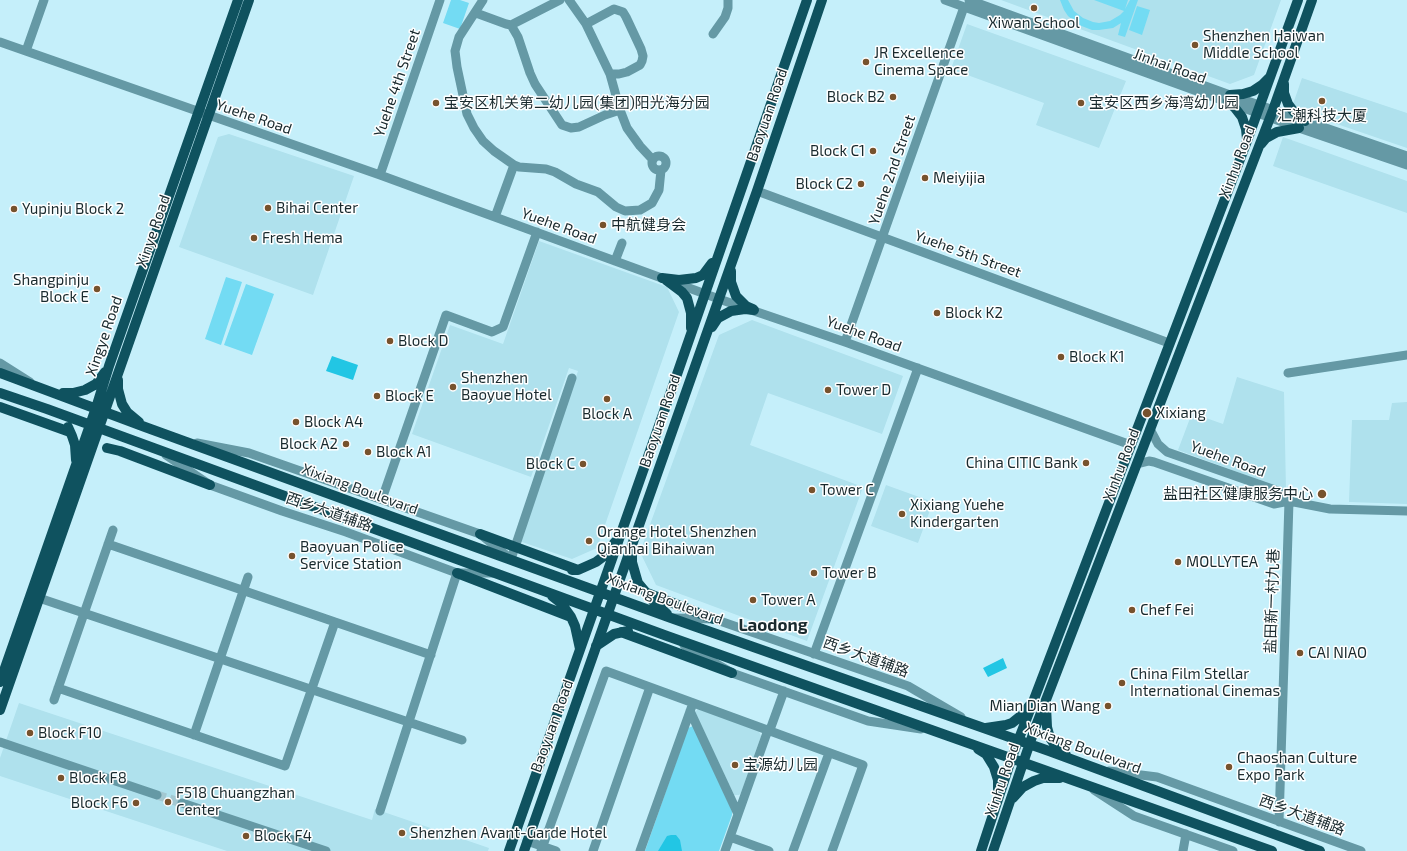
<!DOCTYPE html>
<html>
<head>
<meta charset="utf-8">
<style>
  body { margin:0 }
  canvas { display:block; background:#c5effa }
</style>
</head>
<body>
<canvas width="1407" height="851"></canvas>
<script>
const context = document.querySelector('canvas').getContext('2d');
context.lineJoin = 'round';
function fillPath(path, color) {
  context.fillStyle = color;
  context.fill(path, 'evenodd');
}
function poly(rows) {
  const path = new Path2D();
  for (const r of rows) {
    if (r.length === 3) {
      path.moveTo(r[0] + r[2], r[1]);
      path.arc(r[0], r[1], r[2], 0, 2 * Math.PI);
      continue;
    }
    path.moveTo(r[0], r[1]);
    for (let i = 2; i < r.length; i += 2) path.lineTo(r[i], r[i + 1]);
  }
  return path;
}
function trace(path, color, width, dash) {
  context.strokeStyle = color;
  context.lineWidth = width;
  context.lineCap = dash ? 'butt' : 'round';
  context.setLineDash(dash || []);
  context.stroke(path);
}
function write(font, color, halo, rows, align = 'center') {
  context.font = font + ' "Exo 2","Noto Sans SC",sans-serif';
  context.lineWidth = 3;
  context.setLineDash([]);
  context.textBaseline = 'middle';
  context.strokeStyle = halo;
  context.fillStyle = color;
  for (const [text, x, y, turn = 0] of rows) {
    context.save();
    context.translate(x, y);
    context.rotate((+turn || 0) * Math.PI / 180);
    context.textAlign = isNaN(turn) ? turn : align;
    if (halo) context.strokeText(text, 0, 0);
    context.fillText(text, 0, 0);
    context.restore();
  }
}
const built = poly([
  [1001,0,1281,0,1254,75,1230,84],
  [967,24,1126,81,1099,148,1036,125,1044,103,951,69],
  [1302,78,1407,113,1407,148,1296,110,1293,104],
  [229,134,354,176,313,295,179,247,218,137],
  [1283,137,1407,181,1407,213,1273,166],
  [539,241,667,287,679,312,597,548,572,559,519,541,578,371,569,368,531,477,412,434,450,325,503,344],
  [752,320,903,376,882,434,768,393,750,445,863,487,807,641,656,585,640,552,719,335],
  [1237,377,1284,392,1286,490,1178,450,1192,413,1223,424],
  [1407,402,1407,504,1349,502,1352,420,1389,420,1392,403],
  [886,485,933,502,918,543,871,526],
  [19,703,372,820,375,809,489,848,488,851,227,851,0,776,0,758],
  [699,708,758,729,761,736,741,793,739,795,734,795,695,712]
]);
const green = poly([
  [451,0,460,0,469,3,460,29,443,23],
  [1060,0,1068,0,1074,11,1083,18,1093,22,1099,23,1110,21,1120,15,1124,11,1094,0,1128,0,1125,9,1130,0,1138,0,1125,37,1118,35,1121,23,1113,28,1099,30,1092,30,1079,25,1068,16,1064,10],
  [1137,6,1150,10,1142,35,1129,30],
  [226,277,242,282,221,345,205,339],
  [246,284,274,294,252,355,224,345],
  [693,726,732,811,732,815,719,851,645,851,688,728]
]);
const water = poly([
  [332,356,358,365,353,380,326,371],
  [1003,658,1007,668,988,677,983,668],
  [671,835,676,835,680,840,682,851,658,851,667,836]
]);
const minorTunnel = poly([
  [157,795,182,803]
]);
const minor = poly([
  [483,0,459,37,455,51,457,67,467,114,474,128,483,141,494,151,514,165,519,167,546,169,555,172,576,184,598,192,616,207,625,211,640,210,652,203,659,190,661,170],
  [569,0,586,24,610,74,620,110,627,128,640,146,653,160],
  [945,0,1299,128,1407,165],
  [969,0,1230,95,1407,156],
  [476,13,506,24,511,25,560,0],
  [586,24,614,9,623,12,626,17,641,49,643,56,642,61,640,65,627,72,619,74,610,74],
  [511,25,518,37,530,73,535,84,562,125,571,128,579,127,605,115,620,110],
  [713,34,725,17,728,8,728,0],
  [0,42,380,175,719,299,845,342,1131,445],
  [26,51,44,0],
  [659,163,7],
  [380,175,440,0],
  [757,191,1169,343],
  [495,217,514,165],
  [615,261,622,243],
  [845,342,964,7],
  [0,363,30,382],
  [1288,373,1407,355],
  [1150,429,1158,444,1167,452,1278,491,1289,501],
  [197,443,249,453,480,534,511,559,572,378],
  [166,455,210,485,282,511,346,532,457,573,493,573],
  [1137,464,1149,461,1154,462,1274,504,1289,501,1330,509,1407,511],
  [382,499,446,315,492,332,503,327,537,232],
  [108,544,431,655],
  [39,598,462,740],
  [674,618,714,619,908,686,961,717],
  [684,645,732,673,868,721,921,729],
  [814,654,918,368],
  [58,688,285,766,335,622],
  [54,700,113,530],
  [690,711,738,814],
  [194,735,248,577],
  [0,742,157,795],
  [1109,771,1157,777,1361,851],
  [1094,790,1134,816,1233,851],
  [182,803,326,851],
  [380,811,457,573],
  [1279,822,1289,501],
  [730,837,769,851],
  [527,841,556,851],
  [541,851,606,671,863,765,832,851],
  [593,851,650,687],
  [640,851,693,703],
  [725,851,768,730,771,727,784,691],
  [793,851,829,753],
  [1183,851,1186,834]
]);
const major = poly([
  [1284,84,1284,93,1288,104,1294,112,1305,121],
  [1230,95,1243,94,1253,91,1262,85,1269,78],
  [1228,101,1235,108,1242,117,1246,129,1247,139],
  [1261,144,1266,138,1277,132,1299,128],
  [731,271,731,282,736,296,746,306,753,309],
  [662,278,679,280,696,278,703,275,712,263],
  [666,280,682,292,687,298,691,313,691,328],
  [712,327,718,318,731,311,745,309,754,310],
  [0,373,145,427,671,618,1049,751,1320,851],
  [118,380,118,389,122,404,127,412,139,422],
  [0,393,47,409,667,636,1272,851],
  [63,393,73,393,85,390,96,384,105,372],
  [0,407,70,432],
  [68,427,72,436,75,445,76,460],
  [107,448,120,451,210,485],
  [480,534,578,570],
  [632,552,632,562,638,583,654,602,667,614],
  [572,570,578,570,596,562,604,556,615,542],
  [457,573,571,617],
  [647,593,714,619],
  [552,596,561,603,571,617,575,626,580,649],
  [621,632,732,673],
  [596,646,614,634,628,631],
  [0,682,96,408,109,366,238,0],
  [1046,706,1047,727,1050,738,1057,748,1066,755],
  [0,710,249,0],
  [986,728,1006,725,1012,723,1022,715,1029,706],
  [978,749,986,754,994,767,998,780,998,789],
  [1013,798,1023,787,1034,781,1043,778,1060,778],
  [509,851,674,383,807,0],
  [524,851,757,191,822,0],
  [981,851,1012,757,1247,141,1298,0],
  [993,851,1034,731,1273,110,1312,0]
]);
const markers = [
  [1034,8,4,"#77522d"],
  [1195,45,4,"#77522d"],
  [866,62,4,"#77522d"],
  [893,97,4,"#77522d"],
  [1322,101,4,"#77522d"],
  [436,103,4,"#77522d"],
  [1081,103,4,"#77522d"],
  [873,151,4,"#77522d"],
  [925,178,4,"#77522d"],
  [861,184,4,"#77522d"],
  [268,208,4,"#77522d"],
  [14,209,4,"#77522d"],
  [603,225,4,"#77522d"],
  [254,238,4,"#77522d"],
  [97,289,4,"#77522d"],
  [937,313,4,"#77522d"],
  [390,341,4,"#77522d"],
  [1061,357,4,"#77522d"],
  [453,387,4,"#77522d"],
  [828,390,4,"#77522d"],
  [377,396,4,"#77522d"],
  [607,399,4,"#77522d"],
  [1147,413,5,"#77522d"],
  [296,422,4,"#77522d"],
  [346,444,4,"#77522d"],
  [368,452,4,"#77522d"],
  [1086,463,4,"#77522d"],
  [583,464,4,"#77522d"],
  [812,490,4,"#77522d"],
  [1322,494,5,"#77522d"],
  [902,514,4,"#77522d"],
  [589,541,4,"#77522d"],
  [292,556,4,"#77522d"],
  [1178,562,4,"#77522d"],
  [814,573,4,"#77522d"],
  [753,600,4,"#77522d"],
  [1132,610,4,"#77522d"],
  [1300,653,4,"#77522d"],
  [1122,683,4,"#77522d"],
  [1108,706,4,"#77522d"],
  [30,733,4,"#77522d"],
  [735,765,4,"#77522d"],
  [1229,767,4,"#77522d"],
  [61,778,4,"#77522d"],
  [168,802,4,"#77522d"],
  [136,803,4,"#77522d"],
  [402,833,4,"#77522d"],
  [246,836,4,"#77522d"]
];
const poiNames = [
  ["Xiwan School",1034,23,"center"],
  ["Shenzhen Haiwan",1203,36],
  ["Middle School",1203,53],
  ["JR Excellence",874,53],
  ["Cinema Space",874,70],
  ["Block B2",885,97,"right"],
  ["宝安区机关第二幼儿园(集团)阳光海分园",444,103],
  ["宝安区西乡海湾幼儿园",1089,103],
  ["汇潮科技大厦",1322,116,"center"],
  ["Block C1",865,151,"right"],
  ["Meiyijia",933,178],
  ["Block C2",853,184,"right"],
  ["Bihai Center",276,208],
  ["Yupinju Block 2",22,209],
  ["中航健身会",611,225],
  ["Fresh Hema",262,238],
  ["Shangpinju",89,280,"right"],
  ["Block E",89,297,"right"],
  ["Block K2",945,313],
  ["Block D",398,341],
  ["Block K1",1069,357],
  ["Shenzhen",461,378],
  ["Baoyue Hotel",461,395],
  ["Tower D",836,390],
  ["Block E",385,396],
  ["Xixiang",1156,413],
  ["Block A",607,414,"center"],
  ["Block A4",304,422],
  ["Block A2",338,444,"right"],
  ["Block A1",376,452],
  ["China CITIC Bank",1078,463,"right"],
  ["Block C",575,464,"right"],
  ["Tower C",820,490],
  ["盐田社区健康服务中心",1313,494,"right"],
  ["Xixiang Yuehe",910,505],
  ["Kindergarten",910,522],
  ["Orange Hotel Shenzhen",597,532],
  ["Qianhai Bihaiwan",597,549],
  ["Baoyuan Police",300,547],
  ["Service Station",300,564],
  ["MOLLYTEA",1186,562],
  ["Tower B",822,573],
  ["Tower A",761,600],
  ["Chef Fei",1140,610],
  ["CAI NIAO",1308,653],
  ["China Film Stellar",1130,674],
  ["International Cinemas",1130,691],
  ["Mian Dian Wang",1100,706,"right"],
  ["Block F10",38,733],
  ["Chaoshan Culture",1237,758],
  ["Expo Park",1237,775],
  ["宝源幼儿园",743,765],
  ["Block F8",69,778],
  ["F518 Chuangzhan",176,793],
  ["Center",176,810],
  ["Block F6",128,803,"right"],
  ["Shenzhen Avant-Garde Hotel",410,833],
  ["Block F4",254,836]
];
const streetNames = [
  ["Jinhai Road",1170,66,20],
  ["Yuehe 4th Street",397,83,-71],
  ["Baoyuan Road",767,115,-71],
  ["Yuehe Road",254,117,19],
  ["Xinhu Road",1237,162,-69],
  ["Yuehe 2nd Street",892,170,-71],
  ["Yuehe Road",559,226,20],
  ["Xinye Road",153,231,-71],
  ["Yuehe 5th Street",968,254,20],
  ["Yuehe Road",864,334,20],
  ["Xingye Road",104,336,-71],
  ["Baoyuan Road",660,421,-71],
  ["Yuehe Road",1228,459,20],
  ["Xinhu Road",1121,465,-69],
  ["Xixiang Boulevard",360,489,20],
  ["西乡大道辅路",329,512,19],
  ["Xixiang Boulevard",665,599,20],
  ["盐田新一村九巷",1272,601,-88],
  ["西乡大道辅路",866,657,20],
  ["Baoyuan Road",552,726,-70],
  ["Xixiang Boulevard",1083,748,20],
  ["Xinhu Road",1002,780,-71],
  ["西乡大道辅路",1302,815,20]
];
const quarterNames = [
  ["Laodong",773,625]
];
fillPath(built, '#afe1ed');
fillPath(green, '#73dbf3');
fillPath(water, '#22c6e4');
trace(minorTunnel, '#a3c8d1', 9, [9, 4.5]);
trace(minor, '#6599a5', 9);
trace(major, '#0f525f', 10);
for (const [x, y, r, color] of markers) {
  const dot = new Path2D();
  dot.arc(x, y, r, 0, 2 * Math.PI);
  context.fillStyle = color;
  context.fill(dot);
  trace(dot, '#fff', 1.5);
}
write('15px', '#192a2e', '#fff', poiNames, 'left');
write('15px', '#192a2e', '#fff', streetNames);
write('bold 17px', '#192a2e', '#fff', quarterNames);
</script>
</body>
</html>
